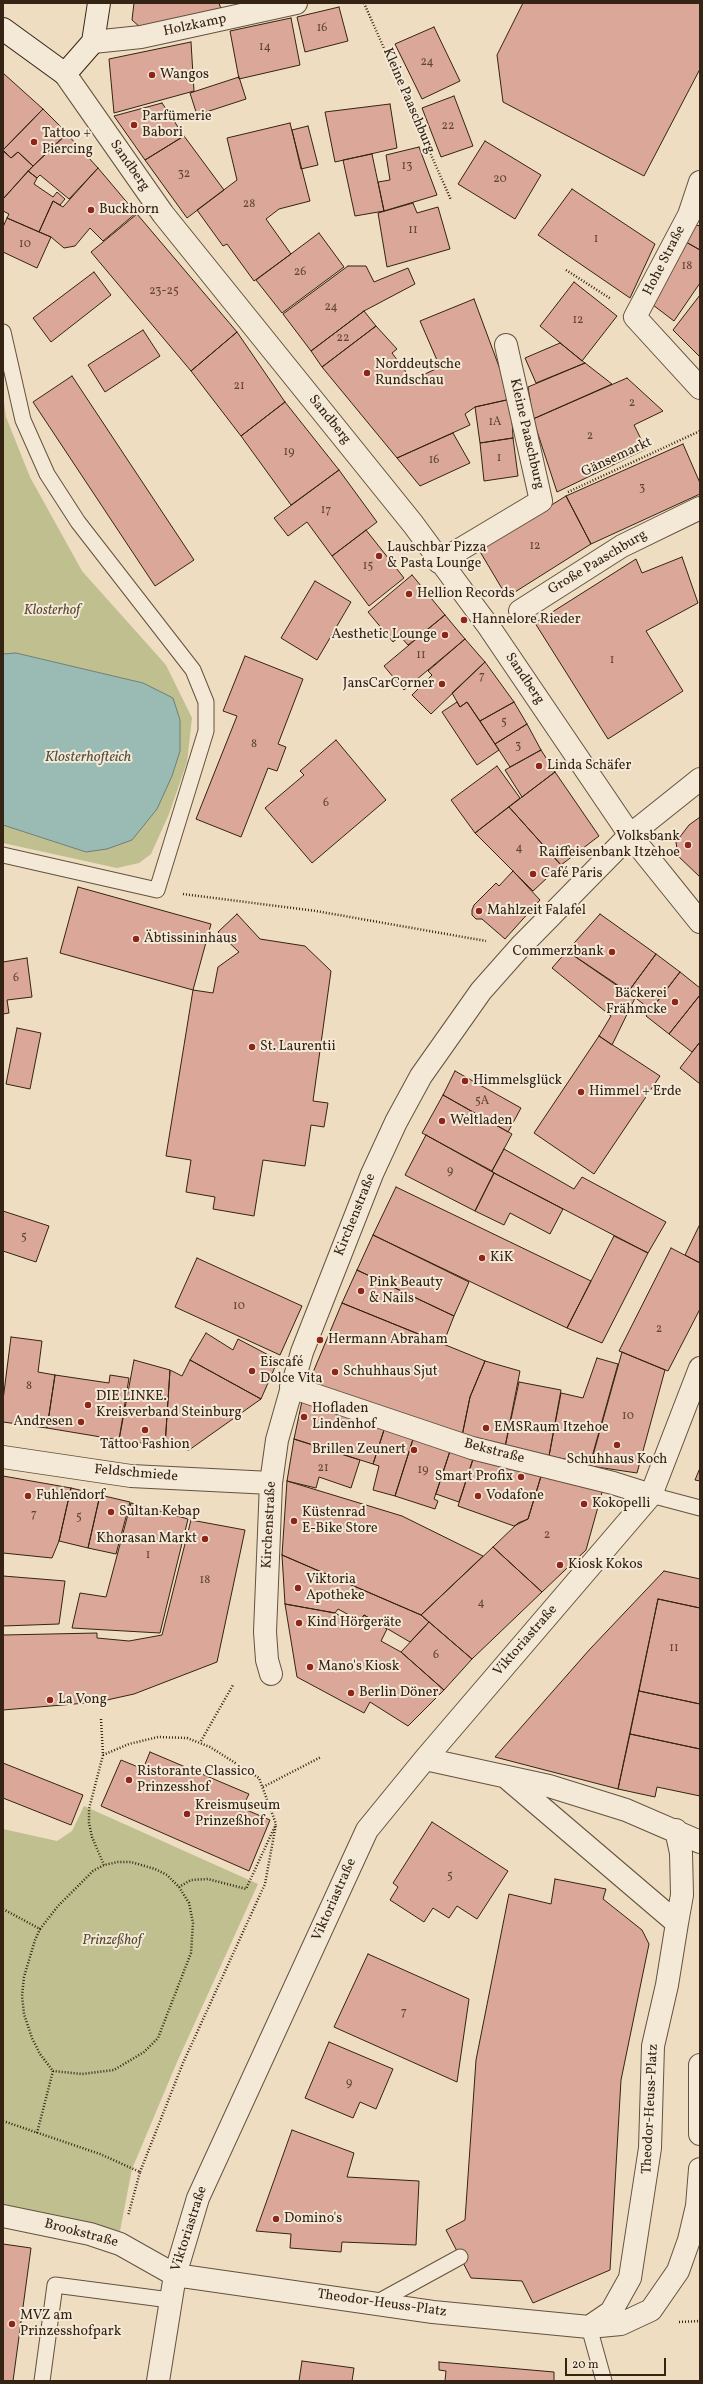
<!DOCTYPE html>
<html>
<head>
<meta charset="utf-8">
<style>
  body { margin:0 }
  #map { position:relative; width:703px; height:2384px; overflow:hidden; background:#eeddc1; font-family:Vollkorn,serif }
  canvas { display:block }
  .frame { position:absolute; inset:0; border:4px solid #352313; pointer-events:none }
  .scale { position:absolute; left:565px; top:2358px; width:101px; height:18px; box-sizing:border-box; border:2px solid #352313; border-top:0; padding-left:5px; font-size:12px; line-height:14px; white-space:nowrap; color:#352313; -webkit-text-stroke:3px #f4e9d7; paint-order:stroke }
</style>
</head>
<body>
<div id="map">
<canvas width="703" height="2384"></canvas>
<div class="frame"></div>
<div class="scale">20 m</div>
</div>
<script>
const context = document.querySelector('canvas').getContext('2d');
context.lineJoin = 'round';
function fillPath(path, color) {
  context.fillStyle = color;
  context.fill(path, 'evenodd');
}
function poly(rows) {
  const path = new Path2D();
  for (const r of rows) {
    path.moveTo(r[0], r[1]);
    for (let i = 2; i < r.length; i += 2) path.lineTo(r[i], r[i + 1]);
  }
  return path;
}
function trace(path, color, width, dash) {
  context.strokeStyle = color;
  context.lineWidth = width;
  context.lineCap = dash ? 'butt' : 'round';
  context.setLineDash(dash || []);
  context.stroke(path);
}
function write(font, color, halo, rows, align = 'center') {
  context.font = font + ' Vollkorn,serif';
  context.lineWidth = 4;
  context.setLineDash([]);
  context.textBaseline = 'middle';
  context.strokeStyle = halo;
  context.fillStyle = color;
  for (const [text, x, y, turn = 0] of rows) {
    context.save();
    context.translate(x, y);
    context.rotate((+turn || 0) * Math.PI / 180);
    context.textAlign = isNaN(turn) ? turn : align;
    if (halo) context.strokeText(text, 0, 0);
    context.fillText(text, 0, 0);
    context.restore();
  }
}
const green = poly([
  [3,395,6,417,30,477,82,571,166,665,192,718,187,762,169,814,151,854,139,863,117,868,3,843,3,825,86,852,143,683,16,653,3,654],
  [84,1806,258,1884,177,2062,132,2169,120,2231,3,2205,3,1829,57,1841,72,1831]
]);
const water = poly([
  [16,653,143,683,173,698,180,720,180,751,172,776,157,809,132,840,107,849,86,852,3,825,3,654,16,653]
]);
const building = poly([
  [134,3,219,3,221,9,141,28,132,20,134,3],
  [523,3,700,3,700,69,644,176,503,102,497,55,523,3],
  [339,7,348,41,305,52,297,17,339,7],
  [291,18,300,65,239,79,230,31,291,18],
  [434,27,460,81,422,99,395,44,434,27],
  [191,42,194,91,114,113,109,59,191,42],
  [3,73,43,109,3,150,3,73],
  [239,77,246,99,197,115,190,93,239,77],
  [454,96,473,146,441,157,422,108,454,96],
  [162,103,184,136,145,160,114,116,162,103],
  [390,104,397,148,335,162,325,112,390,104],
  [43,109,67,133,33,166,18,152,11,158,3,150,43,109],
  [290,123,310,201,279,209,266,219,291,254,254,281,227,244,223,246,197,210,237,180,227,138,290,123],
  [308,126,318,165,301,169,292,130,308,126],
  [67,134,98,168,69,199,40,175,37,178,28,171,67,134],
  [184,136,224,190,187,218,145,160,184,136],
  [485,141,541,175,515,219,458,184,485,141],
  [419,147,437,195,384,211,378,182,390,180,386,155,419,147],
  [3,151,11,158,18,152,33,166,3,199,3,151],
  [372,154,384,211,355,216,343,160,372,154],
  [98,168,136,213,103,241,90,228,75,246,64,248,51,237,39,232,53,201,63,207,98,168],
  [28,171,37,178,34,184,53,197,57,192,65,199,60,205,53,201,39,232,7,218,9,214,3,211,3,199,28,171],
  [572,189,655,244,630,298,538,235,572,189],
  [413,203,417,213,438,207,450,249,387,267,378,213,413,203],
  [137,214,237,332,191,371,91,252,137,214],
  [7,218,51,237,37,268,3,252,3,227,7,218],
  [696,225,700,226,700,250,686,242,696,225],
  [319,233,344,267,282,313,256,280,319,233],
  [686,242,700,250,700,283,674,321,653,305,686,242],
  [348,266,366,266,374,282,408,268,415,284,364,311,311,351,283,314,348,266],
  [94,272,111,295,51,342,33,318,94,272],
  [574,282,617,316,582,361,540,326,574,282],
  [700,295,700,357,673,330,700,295],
  [474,299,511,399,475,407,465,414,470,425,397,458,322,367,376,326,397,349,392,353,412,380,440,367,420,321,474,299],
  [364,311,376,326,322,367,311,351,364,311],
  [143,330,160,356,105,392,88,365,143,330],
  [237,332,285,402,241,436,191,371,237,332],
  [560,343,585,363,536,383,525,358,560,343],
  [585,363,612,384,533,419,528,387,585,363],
  [72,376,194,560,155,586,33,402,72,376],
  [627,378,663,411,634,425,646,449,557,492,533,419,627,378],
  [511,399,513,438,480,443,475,407,511,399],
  [285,402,339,470,291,505,241,436,285,402],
  [453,433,470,463,420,486,397,458,453,433],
  [513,438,518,476,484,481,480,443,513,438],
  [683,444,700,483,700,494,591,544,566,496,683,444],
  [339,470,377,522,332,556,307,522,288,536,274,518,339,470],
  [566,496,591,544,507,597,479,550,566,496],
  [366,530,404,578,369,606,332,556,366,530],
  [682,557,698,603,646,631,683,691,608,739,535,623,636,559,642,573,682,557],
  [412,575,445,615,408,645,400,636,393,642,368,612,412,575],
  [315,581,351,602,317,660,281,638,315,581],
  [445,615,465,639,404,690,384,666,445,615],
  [465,639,485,662,431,714,412,695,432,675,428,671,465,639],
  [245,656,303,679,278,744,286,747,277,771,268,768,241,837,196,819,237,716,223,711,245,656],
  [485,662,514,702,480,721,467,702,460,707,452,693,485,662],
  [457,702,460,707,467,702,499,750,477,765,442,712,457,702],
  [514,702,527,724,495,744,480,721,514,702],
  [527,724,541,750,510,767,495,744,527,724],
  [336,740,386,800,312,863,265,808,304,775,300,771,336,740],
  [541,750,555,772,522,797,505,770,541,750],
  [497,766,520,798,475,833,451,800,497,766],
  [555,772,599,836,561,865,509,807,555,772],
  [509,807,561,865,533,891,475,833,509,807],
  [700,817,700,877,678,856,676,842,689,825,700,817],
  [513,871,540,900,505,939,482,919,476,919,472,915,472,910,474,905,496,883,499,886,513,871],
  [78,887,211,924,193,990,60,953,78,887],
  [237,914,260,939,305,946,331,971,313,1101,328,1103,324,1127,311,1125,305,1166,263,1160,254,1216,213,1209,215,1197,186,1192,191,1160,166,1156,193,990,213,993,218,967,239,952,218,932,237,914],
  [600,914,656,954,628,992,567,951,600,914],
  [567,951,635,998,612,1045,599,1036,611,1016,552,968,567,951],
  [656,954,680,972,651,1010,628,992,656,954],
  [27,958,32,997,7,1000,9,1013,3,1014,3,962,27,958],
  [680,972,700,988,700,995,669,1034,646,1016,680,972],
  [700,995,700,1042,692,1052,669,1034,700,995],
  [17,1028,41,1033,30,1089,6,1084,17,1028],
  [599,1036,660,1076,594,1174,534,1133,599,1036],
  [700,1042,700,1084,680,1068,700,1042],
  [455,1071,521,1108,508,1132,443,1095,455,1071],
  [443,1095,512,1134,492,1171,422,1133,443,1095],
  [426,1135,494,1173,475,1211,405,1175,426,1135],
  [504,1149,574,1189,582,1177,666,1222,648,1253,494,1173,492,1171,504,1149],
  [494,1173,563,1209,550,1234,510,1213,504,1225,475,1211,494,1173],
  [396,1187,591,1281,567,1328,373,1235,396,1187],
  [3,1211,49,1226,36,1262,3,1251,3,1211],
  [700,1224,700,1263,685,1255,700,1224],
  [373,1235,469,1282,454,1316,357,1270,373,1235],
  [614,1236,648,1253,602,1343,567,1328,614,1236],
  [671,1248,700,1263,700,1309,668,1371,619,1351,671,1248],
  [197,1258,302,1306,280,1355,175,1307,197,1258],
  [357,1270,454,1316,443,1344,342,1303,357,1270],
  [342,1303,485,1361,470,1397,462,1436,309,1382,342,1303],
  [206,1333,233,1350,238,1339,278,1360,261,1399,190,1360,206,1333],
  [11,1337,42,1341,38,1372,55,1375,47,1428,3,1422,3,1400,11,1337],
  [622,1352,665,1370,637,1473,590,1466,622,1352],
  [597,1358,618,1364,590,1464,549,1456,561,1393,583,1398,597,1358],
  [134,1360,170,1370,165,1446,119,1440,134,1360],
  [190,1360,261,1399,189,1450,165,1446,170,1370,182,1376,190,1360],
  [485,1361,520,1371,505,1447,462,1436,470,1397,485,1361],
  [55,1375,109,1383,110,1375,129,1378,119,1440,47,1428,55,1375],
  [519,1382,561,1390,549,1456,505,1447,519,1382],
  [302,1401,385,1427,373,1464,294,1439,302,1401],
  [385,1427,414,1436,395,1496,373,1490,379,1466,373,1464,385,1427],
  [414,1436,451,1448,434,1499,438,1501,435,1509,395,1496,414,1436],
  [294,1439,360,1460,351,1488,319,1477,316,1488,287,1481,294,1439],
  [451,1448,474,1456,459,1502,436,1494,451,1448],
  [474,1456,542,1473,528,1519,514,1526,458,1506,474,1456],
  [700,1468,700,1481,695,1480,700,1468],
  [542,1473,603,1489,586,1550,542,1592,493,1547,518,1523,528,1519,542,1473],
  [3,1476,71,1488,59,1541,52,1558,3,1553,3,1476],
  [287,1481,402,1516,483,1556,421,1615,282,1555,287,1481],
  [71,1488,100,1495,88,1548,59,1541,71,1488],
  [100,1495,130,1502,116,1554,88,1548,100,1495],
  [131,1503,188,1519,160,1633,72,1628,80,1593,106,1597,131,1503],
  [191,1520,245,1530,217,1662,134,1694,98,1702,3,1710,3,1635,97,1633,97,1638,129,1641,162,1635,191,1520],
  [493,1547,542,1592,472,1659,421,1615,493,1547],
  [282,1555,421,1615,429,1622,410,1642,364,1615,360,1621,338,1609,335,1613,285,1604,282,1555],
  [664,1571,700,1579,700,1608,658,1599,618,1789,495,1757,590,1649,664,1571],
  [3,1576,65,1581,59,1624,3,1626,3,1576],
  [658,1599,700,1608,700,1704,639,1691,658,1599],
  [285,1604,335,1613,358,1626,364,1615,387,1629,381,1641,401,1652,444,1690,408,1726,370,1702,364,1713,297,1677,285,1604],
  [429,1622,472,1659,444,1690,401,1652,429,1622],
  [639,1691,700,1704,700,1749,630,1734,639,1691],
  [630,1734,700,1749,700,1796,657,1787,655,1797,618,1789,630,1734],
  [150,1752,249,1794,242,1808,270,1820,249,1871,101,1806,121,1760,143,1769,150,1752],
  [3,1763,83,1795,71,1825,3,1798,3,1763],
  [432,1822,508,1871,477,1919,457,1906,449,1918,433,1908,424,1922,390,1900,398,1887,393,1883,432,1822],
  [555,1879,606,1889,603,1899,642,1930,649,1944,621,2080,610,2270,533,2303,522,2281,471,2278,446,2230,465,2220,476,2060,509,1894,551,1904,555,1879],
  [368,1954,469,1999,457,2082,334,2027,368,1954],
  [329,2042,393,2069,376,2109,360,2102,353,2118,305,2098,329,2042],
  [292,2130,354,2153,347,2177,419,2181,416,2245,342,2242,341,2252,290,2248,291,2234,256,2231,292,2130],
  [3,2244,31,2248,13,2381,3,2381,3,2244],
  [302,2361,354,2368,352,2381,299,2381,302,2361],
  [439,2362,554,2372,554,2381,557,2381,445,2381,446,2371,439,2370,439,2362]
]);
const path = poly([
  [364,3,451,200],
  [566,270,611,299],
  [568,492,700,431],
  [183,894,316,911,486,941],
  [101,1719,103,1755,89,1809,89,1823,92,1837,104,1865],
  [201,1741,233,1685],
  [103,1755,129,1744,158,1737,187,1738,210,1747,259,1778,276,1824,246,1889,208,1879,191,1880,179,1887],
  [263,1787,321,1757],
  [3,1909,40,1929,58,1906,93,1871,104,1865,118,1862,131,1862,155,1869,167,1875,179,1887,189,1903,193,1923,191,1953,158,2038,144,2052,114,2070,82,2074,53,2071],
  [3,2121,100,2154,140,2172,128,2216],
  [37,2133,53,2071,40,2054,32,2038,24,2014,22,1996,24,1977,35,1940,40,1929],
  [140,2172,183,2063,265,1884,276,1824],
  [679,2322,700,2321]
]);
const lane = poly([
  [3,332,23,420,47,474,78,522,193,670,206,702,206,731,157,890,3,855],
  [651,1495,700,1508],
  [376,2303,460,2257],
  [589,2327,604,2381],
  [42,2381,55,2285,170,2300]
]);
const street = poly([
  [93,42,141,37,296,3],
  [65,74,163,214,413,524,489,627,630,835,700,922],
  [700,182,689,215,635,317,700,388],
  [439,562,541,501,506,345],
  [520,611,622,546,700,508],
  [291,1387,472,1448,613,1483,651,1495],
  [3,1457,131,1476,271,1483],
  [271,1674,267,1660,265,1632,271,1483,277,1440,302,1352,372,1174,396,1122,421,1076,481,991,520,947,630,835,700,779],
  [425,1759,549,1786,626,1810,700,1842],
  [507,1778,677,1923,667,1985,653,2046,650,2148,630,2278,611,2312,589,2327],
  [676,1830,681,1853,682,1895,677,1923],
  [700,2065,700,2134],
  [3,2216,90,2234,120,2244,175,2275,433,2312,589,2327,621,2324,651,2310,678,2271,689,2240,697,2206,700,2169],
  [158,2381,175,2275,198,2198,367,1830,425,1759,651,1495,700,1368]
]);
const secondary = poly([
  [3,29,65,74,93,42,99,3]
]);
const markers = [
  [152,75,4,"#8f2418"],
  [134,125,4,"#8f2418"],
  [34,142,4,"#8f2418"],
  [91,210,4,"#8f2418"],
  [367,373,4,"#8f2418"],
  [379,556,4,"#8f2418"],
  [409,594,4,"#8f2418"],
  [464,620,4,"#8f2418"],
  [445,635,4,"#8f2418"],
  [442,684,4,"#8f2418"],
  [539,766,4,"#8f2418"],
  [688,845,4,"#8f2418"],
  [533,874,4,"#8f2418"],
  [479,911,4,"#8f2418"],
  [136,939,4,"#8f2418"],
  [612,952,4,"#8f2418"],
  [675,1002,4,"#8f2418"],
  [252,1047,4,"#8f2418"],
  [465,1081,4,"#8f2418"],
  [581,1092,4,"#8f2418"],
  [442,1121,4,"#8f2418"],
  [482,1258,4,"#8f2418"],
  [361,1291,4,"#8f2418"],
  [320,1340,4,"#8f2418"],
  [252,1371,4,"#8f2418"],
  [335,1372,4,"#8f2418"],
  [88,1405,4,"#8f2418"],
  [304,1417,4,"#8f2418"],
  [81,1422,4,"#8f2418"],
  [486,1428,4,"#8f2418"],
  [145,1430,4,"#8f2418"],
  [617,1445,4,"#8f2418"],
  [414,1450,4,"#8f2418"],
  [521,1477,4,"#8f2418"],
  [28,1496,4,"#8f2418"],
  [478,1496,4,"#8f2418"],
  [584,1504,4,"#8f2418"],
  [111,1512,4,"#8f2418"],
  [294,1521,4,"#8f2418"],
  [205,1539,4,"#8f2418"],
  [560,1565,4,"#8f2418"],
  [298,1588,4,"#8f2418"],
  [299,1623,4,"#8f2418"],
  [310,1667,4,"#8f2418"],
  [351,1693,4,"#8f2418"],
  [50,1700,4,"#8f2418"],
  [129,1780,4,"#8f2418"],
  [187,1814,4,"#8f2418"],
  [276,2219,4,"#8f2418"],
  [12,2324,4,"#8f2418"]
];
const numberNames = [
  ["16",322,29],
  ["14",265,48],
  ["24",427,63],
  ["22",448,127],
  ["13",407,167],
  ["32",184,175],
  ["20",500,180],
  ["28",249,205],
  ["11",413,231],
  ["1",596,240],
  ["10",25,245],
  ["18",687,267],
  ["26",300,273],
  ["23-25",164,292],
  ["24",331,308],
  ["12",578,321],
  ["22",343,339],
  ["21",239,387],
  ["2",632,404],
  ["1A",495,423],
  ["2",590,437],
  ["19",289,453],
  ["1",499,459],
  ["16",434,461],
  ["3",642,489],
  ["17",326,511],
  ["12",535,547],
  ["15",368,567],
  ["11",421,656],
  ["1",612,661],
  ["7",482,677],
  ["5",504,723],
  ["8",254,745],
  ["3",518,747],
  ["6",326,804],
  ["4",519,849],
  ["6",16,979],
  ["5A",482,1102],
  ["9",450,1172],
  ["5",24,1238],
  ["10",239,1307],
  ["2",659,1330],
  ["8",29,1387],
  ["10",628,1417],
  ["21",323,1469],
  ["19",423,1471],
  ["7",34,1515],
  ["5",79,1518],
  ["2",547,1536],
  ["1",148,1556],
  ["18",205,1581],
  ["4",481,1604],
  ["11",674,1649],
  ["6",436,1656],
  ["5",450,1877],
  ["7",404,2013],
  ["9",349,2084]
];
const streetNames = [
  ["Holzkamp",195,26,-12],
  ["Kleine Paaschburg",408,101,67],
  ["Sandberg",129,166,55],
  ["Hohe Straße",665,261,-63],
  ["Sandberg",329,420,51],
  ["Kleine Paaschburg",526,434,77],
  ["Gänsemarkt",617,458,-25],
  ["Große Paaschburg",598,563,-31],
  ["Sandberg",524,679,56],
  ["Kirchenstraße",356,1215,-68],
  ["Bekstraße",494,1452,15],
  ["Feldschmiede",136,1474,5],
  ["Kirchenstraße",270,1525,-87],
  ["Viktoriastraße",526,1641,-49],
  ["Viktoriastraße",335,1900,-66],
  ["Theodor-Heuss-Platz",651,2109,-87],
  ["Viktoriastraße",190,2229,-72],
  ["Brookstraße",81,2234,15],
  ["Theodor-Heuss-Platz",382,2304,8]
];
const poiNames = [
  ["Wangos",160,75],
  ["Parfümerie",142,117],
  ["Babori",142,133],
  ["Tattoo +",42,134],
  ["Piercing",42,150],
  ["Buckhorn",99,210],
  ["Norddeutsche",375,365],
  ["Rundschau",375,381],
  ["Lauschbar Pizza",387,548],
  ["& Pasta Lounge",387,564],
  ["Hellion Records",417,594],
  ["Hannelore Rieder",472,620],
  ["Aesthetic Lounge",437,635,"right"],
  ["JansCarCorner",434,684,"right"],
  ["Linda Schäfer",547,766],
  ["Volksbank",680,837,"right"],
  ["Raiffeisenbank Itzehoe",680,853,"right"],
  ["Café Paris",541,874],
  ["Mahlzeit Falafel",487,911],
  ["Äbtissininhaus",144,939],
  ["Commerzbank",604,952,"right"],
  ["Bäckerei",667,994,"right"],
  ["Frähmcke",667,1010,"right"],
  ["St. Laurentii",260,1047],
  ["Himmelsglück",473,1081],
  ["Himmel + Erde",589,1092],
  ["Weltladen",450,1121],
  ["KiK",490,1258],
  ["Pink Beauty",369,1283],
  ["& Nails",369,1299],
  ["Hermann Abraham",328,1340],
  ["Eiscafé",260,1363],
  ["Dolce Vita",260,1379],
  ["Schuhhaus Sjut",343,1372],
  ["DIE LINKE.",96,1397],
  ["Kreisverband Steinburg",96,1413],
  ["Hofladen",312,1409],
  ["Lindenhof",312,1425],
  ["Andresen",73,1422,"right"],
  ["EMSRaum Itzehoe",494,1428],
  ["Tattoo Fashion",145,1445,"center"],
  ["Brillen Zeunert",406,1450,"right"],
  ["Schuhhaus Koch",617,1460,"center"],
  ["Smart Profix",513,1477,"right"],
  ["Fuhlendorf",36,1496],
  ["Vodafone",486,1496],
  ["Kokopelli",592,1504],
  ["Sultan Kebap",119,1512],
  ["Küstenrad",302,1513],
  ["E-Bike Store",302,1529],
  ["Khorasan Markt",197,1539,"right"],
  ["Kiosk Kokos",568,1565],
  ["Viktoria",306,1580],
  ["Apotheke",306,1596],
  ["Kind Hörgeräte",307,1623],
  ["Mano's Kiosk",318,1667],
  ["Berlin Döner",359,1693],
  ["La Vong",58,1700],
  ["Ristorante Classico",137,1772],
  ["Prinzesshof",137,1788],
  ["Kreismuseum",195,1806],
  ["Prinzeßhof",195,1822],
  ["Domino's",284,2219],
  ["MVZ am",20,2316],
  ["Prinzesshofpark",20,2332]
];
const parkNames = [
  ["Klosterhof",52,611],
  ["Prinzeßhof",112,1941]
];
const waterNames = [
  ["Klosterhofteich",88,758]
];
fillPath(green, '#bfbf8f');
fillPath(water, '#99bbb4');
trace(water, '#717e74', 1);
fillPath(building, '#dba798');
trace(building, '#352313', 1);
trace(lane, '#63523e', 17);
trace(street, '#63523e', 24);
trace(secondary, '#352313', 24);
trace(path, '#352313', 2.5, [1, 2]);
trace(lane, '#f4e9d7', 15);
trace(street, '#f4e9d7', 22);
trace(secondary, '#f4e9d7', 22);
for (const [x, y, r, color] of markers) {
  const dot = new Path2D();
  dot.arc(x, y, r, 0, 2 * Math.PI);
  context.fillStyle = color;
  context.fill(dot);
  trace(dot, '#f4e9d7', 1.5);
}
write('12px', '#5e4434', null, numberNames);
write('14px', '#352313', '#f4e9d7', streetNames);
write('14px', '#352313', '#f4e9d7', poiNames, 'left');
write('italic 14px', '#584a32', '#f4e9d7', parkNames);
write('italic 15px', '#535143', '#f4e9d7', waterNames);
</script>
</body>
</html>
